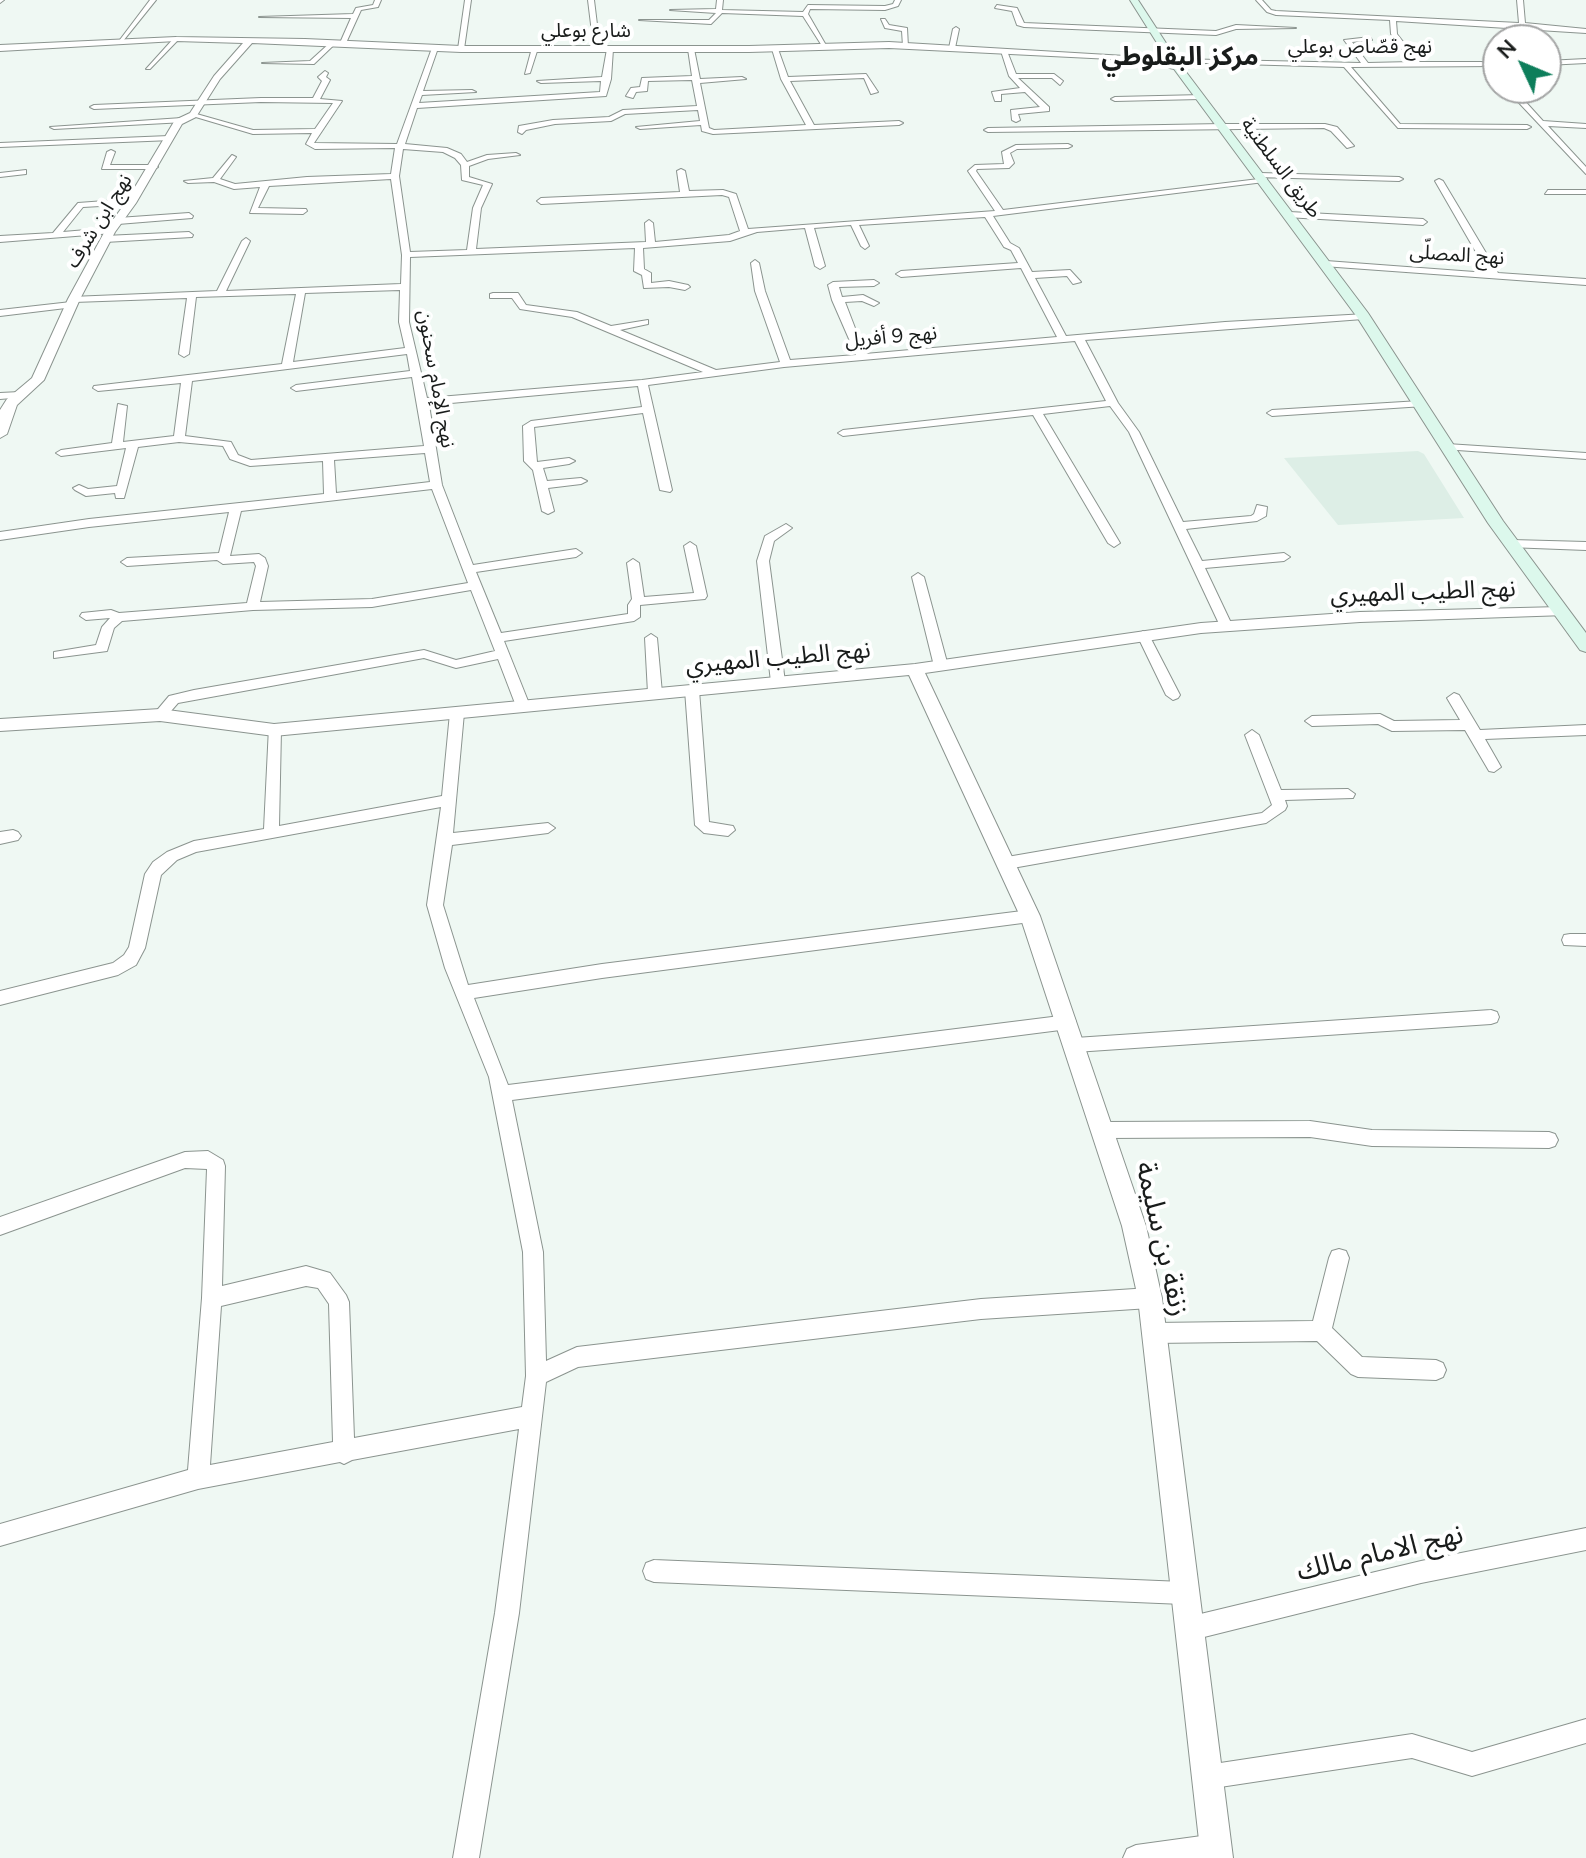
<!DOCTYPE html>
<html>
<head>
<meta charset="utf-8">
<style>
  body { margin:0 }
  #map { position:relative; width:1586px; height:1858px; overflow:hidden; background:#eff8f3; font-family:Mulish,sans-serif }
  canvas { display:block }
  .north { position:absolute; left:1482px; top:24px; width:80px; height:80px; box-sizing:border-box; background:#fff; border:2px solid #a3a4a4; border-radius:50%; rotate:314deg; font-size:22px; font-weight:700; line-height:32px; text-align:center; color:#191c1b }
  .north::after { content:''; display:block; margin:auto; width:28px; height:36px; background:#0d7e5b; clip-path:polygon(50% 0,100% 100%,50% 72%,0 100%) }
</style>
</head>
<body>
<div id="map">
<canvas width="1586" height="1858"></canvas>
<div class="north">N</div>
</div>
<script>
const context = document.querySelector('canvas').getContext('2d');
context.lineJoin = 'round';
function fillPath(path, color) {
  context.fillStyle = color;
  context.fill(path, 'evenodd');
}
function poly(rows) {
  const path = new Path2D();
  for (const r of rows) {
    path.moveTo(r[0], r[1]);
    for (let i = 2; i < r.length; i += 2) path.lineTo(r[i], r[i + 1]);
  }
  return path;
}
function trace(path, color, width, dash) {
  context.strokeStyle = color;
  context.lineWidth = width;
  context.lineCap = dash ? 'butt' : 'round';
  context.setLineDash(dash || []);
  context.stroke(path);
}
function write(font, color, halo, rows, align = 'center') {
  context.font = font + ' Mulish,"Noto Sans Arabic",sans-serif';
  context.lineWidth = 8;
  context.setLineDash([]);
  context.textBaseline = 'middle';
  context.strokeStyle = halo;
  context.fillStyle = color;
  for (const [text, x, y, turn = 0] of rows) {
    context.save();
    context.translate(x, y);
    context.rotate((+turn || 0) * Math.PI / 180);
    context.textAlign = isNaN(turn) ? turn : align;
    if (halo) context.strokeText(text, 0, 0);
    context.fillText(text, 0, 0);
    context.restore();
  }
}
const built = poly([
  [1418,451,1424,454,1464,518,1338,525,1284,458]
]);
const minor = poly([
  [0,0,4,0,0,3,0,0],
  [150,0,156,0,123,41,119,41,150,0],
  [375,0,381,0,378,7,361,10,346,43,343,45,340,43,351,18,259,17,353,14,356,8,373,5,375,0],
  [465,0,471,0,464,49,461,51,458,49,465,0],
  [588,0,594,0,600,49,597,51,594,49,588,0],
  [717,0,723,0,722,10,803,12,808,5,885,6,893,4,895,0,901,0,898,6,885,10,810,9,808,14,827,47,824,49,803,16,722,13,711,24,639,20,709,20,716,13,670,10,716,9,717,0],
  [1256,0,1262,0,1271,10,1276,11,1519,23,1517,0,1523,0,1525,23,1586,29,1586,33,1396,21,1397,34,1419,62,1498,62,1498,66,1351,67,1400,124,1527,125,1531,127,1527,129,1398,128,1344,67,1171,62,1173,59,1361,63,1344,40,1370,37,1372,40,1352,42,1368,63,1412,62,1391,34,1390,20,1276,15,1267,12,1256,0],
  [997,5,1017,8,1024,23,1216,31,1236,25,1296,28,1236,29,1216,35,1024,27,1017,25,1012,11,995,8,997,5],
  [881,19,885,19,889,25,907,28,908,47,903,46,902,31,885,28,881,19],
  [956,27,959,29,955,48,952,50,949,48,953,29,956,27],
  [174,38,179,39,150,69,146,69,174,38],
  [332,41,337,42,314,64,262,63,310,61,332,41],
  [435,46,438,48,423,91,472,90,476,92,422,95,419,103,600,92,601,81,541,83,537,81,602,77,607,49,610,47,613,49,611,79,606,96,417,108,405,144,447,148,461,154,467,162,487,155,516,153,520,155,488,159,469,166,469,177,492,184,481,208,476,249,646,242,645,223,649,220,653,223,655,242,729,235,740,231,729,197,722,195,541,204,537,201,541,198,680,192,677,171,681,169,685,171,689,191,723,190,736,194,748,229,995,211,968,171,975,165,1004,164,1002,152,1016,145,1068,144,1072,146,1068,148,1017,149,1010,153,1014,163,1009,168,977,169,976,171,1003,210,1267,178,1264,182,993,216,1010,243,1019,248,1032,272,1070,270,1081,282,1073,284,1067,276,1035,278,1066,336,1225,322,1366,314,1366,318,1363,319,1085,340,1118,403,1139,432,1183,522,1251,516,1254,514,1257,505,1267,507,1266,516,1257,521,1186,529,1202,561,1284,553,1290,557,1284,561,1205,568,1232,625,1226,629,1221,628,1129,432,1110,406,1043,414,1120,543,1114,547,1108,543,1033,415,843,436,838,433,843,430,1106,401,1075,341,784,367,648,385,672,490,670,492,660,490,643,413,534,427,537,462,569,458,575,461,569,464,543,468,547,481,581,478,587,481,581,484,548,488,554,511,548,514,542,511,533,470,524,461,523,426,531,421,642,407,638,386,429,405,442,485,473,565,576,549,582,553,576,557,476,572,501,633,628,614,628,605,632,599,627,563,633,559,639,563,644,597,694,593,684,546,690,542,696,546,707,596,705,599,640,605,640,617,634,621,504,641,530,706,528,709,518,709,516,706,498,659,456,668,424,658,178,703,165,718,155,718,153,715,169,696,194,690,424,650,456,660,495,651,471,590,372,607,253,610,122,621,114,628,107,651,54,658,54,652,96,645,102,627,110,618,86,620,80,616,82,613,111,610,119,613,247,603,256,566,254,562,223,564,217,560,127,566,121,562,127,558,219,553,229,512,89,527,0,540,0,532,89,519,324,494,323,461,250,466,230,459,223,446,179,442,138,447,124,498,116,498,115,493,86,496,75,490,73,488,79,485,88,489,117,486,126,448,61,456,56,453,61,450,112,443,118,404,127,406,123,442,174,436,181,383,98,391,93,388,94,386,282,364,296,294,196,297,189,354,184,357,179,354,187,298,74,302,69,299,71,297,217,291,242,241,246,238,250,241,226,291,401,284,402,255,391,179,269,186,258,208,306,209,307,211,303,214,250,213,260,187,234,189,214,182,188,183,184,181,213,178,232,155,236,157,220,179,235,184,307,177,391,174,395,148,315,149,306,144,312,133,253,134,189,115,193,113,253,130,315,129,333,103,261,102,94,109,90,107,94,105,261,98,313,98,322,81,318,77,325,71,328,73,326,77,330,80,320,99,342,101,314,143,397,144,432,48,435,46],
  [403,149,443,152,455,158,461,165,462,180,483,185,473,208,467,250,410,252,399,176,403,149],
  [985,217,1004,247,1011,250,1018,263,901,271,896,274,901,277,1021,268,1057,337,865,354,845,302,862,301,874,306,879,303,863,295,842,297,839,287,874,286,879,283,874,280,833,282,828,285,832,300,856,355,790,360,765,291,759,263,755,260,751,263,755,291,780,362,716,370,620,330,648,324,648,320,611,326,577,312,526,305,518,293,493,293,490,294,490,298,512,298,520,309,572,317,703,372,642,380,427,398,409,322,410,257,635,248,634,271,642,275,644,288,669,287,685,290,690,287,688,285,669,281,651,283,651,273,644,269,643,248,730,241,757,232,805,228,815,266,820,269,825,266,814,228,851,225,861,246,865,249,869,246,859,225,985,217],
  [400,290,399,322,405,348,293,362,305,293,400,290],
  [407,354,410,371,296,385,291,388,296,391,412,377,424,446,251,460,238,455,231,442,185,436,192,381,407,354],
  [425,453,430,482,336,493,334,460,425,453],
  [432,489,468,583,372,599,260,602,268,566,265,558,259,554,230,556,241,511,432,489],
  [535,46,538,48,530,73,525,74,532,48,535,46],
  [691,47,694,49,700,79,742,77,746,79,700,83,709,128,714,130,806,125,781,79,772,49,775,47,778,49,788,77,866,74,878,92,871,94,864,78,790,81,814,125,899,121,903,123,899,125,713,134,702,131,701,125,640,129,636,127,700,121,698,110,625,114,611,121,555,124,526,130,522,134,518,132,519,126,553,120,609,117,623,110,697,106,692,80,648,81,647,91,636,92,633,98,626,96,631,88,640,87,642,78,692,76,688,49,691,47],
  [1004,49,1007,51,1016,74,1054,74,1063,81,1060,85,1052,78,1018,78,1049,107,1049,111,1018,114,1020,120,1016,122,1012,120,1011,110,1040,107,1025,92,1001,94,1001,101,995,101,992,92,1020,88,1009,76,1001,51,1004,49],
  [1586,59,1586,63,1546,65,1546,61,1586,59],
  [1505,88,1513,88,1543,121,1586,124,1586,128,1548,126,1586,167,1586,174,1505,88],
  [1203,95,1200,99,1115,101,1111,99,1115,97,1203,95],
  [182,118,185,122,54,129,50,127,182,118],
  [1223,124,1325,124,1337,127,1354,146,1347,148,1331,131,1324,128,988,132,984,130,988,128,1223,124],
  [169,136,172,140,0,147,0,143,169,136],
  [111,150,115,152,110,165,154,165,158,167,154,169,102,169,107,152,111,150],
  [26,170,26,174,0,177,0,173,26,170],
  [1260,173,1399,177,1403,179,1399,181,1257,177,1260,173],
  [1439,179,1443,181,1498,273,1586,279,1586,285,1323,266,1322,264,1326,261,1488,273,1435,181,1439,179],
  [1548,190,1586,190,1586,194,1545,194,1548,190],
  [132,199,135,200,135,204,83,207,63,232,110,228,113,229,113,233,0,242,0,236,53,233,78,203,132,199],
  [1289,212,1423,219,1427,222,1423,225,1286,217,1285,215,1289,212],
  [189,213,193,216,192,218,118,224,114,221,118,218,189,213],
  [189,232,193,235,192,237,105,242,101,239,105,236,189,232],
  [71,302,74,303,74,307,0,316,0,310,71,302],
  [20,392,24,393,24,397,0,399,0,393,20,392],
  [1420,401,1425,404,1424,406,1272,416,1267,413,1272,410,1420,401],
  [1447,444,1586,453,1586,459,1443,449,1442,447,1447,444],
  [786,524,792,528,774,541,769,561,785,682,778,686,771,682,757,561,765,536,786,524],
  [1512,540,1586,542,1586,550,1508,547,1508,541,1512,540],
  [918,573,924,577,948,666,941,670,934,666,912,577,918,573],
  [1143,631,1149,635,1180,695,1178,698,1173,700,1166,695,1137,635,1143,631],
  [651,634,657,638,662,693,655,697,648,693,645,638,651,634],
  [692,686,699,690,709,822,733,826,735,830,728,836,704,833,695,825,685,690,692,686],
  [1454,693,1459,695,1480,730,1586,725,1586,735,1485,739,1501,767,1494,772,1489,771,1465,730,1392,731,1378,724,1312,726,1305,721,1312,716,1380,714,1394,721,1460,720,1447,698,1454,693],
  [457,708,464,713,453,833,548,823,555,828,548,833,452,845,443,905,468,985,602,964,1030,910,1036,912,1038,916,1036,920,1030,922,602,978,474,998,508,1085,1068,1015,1074,1017,1076,1022,1074,1027,1068,1029,512,1100,543,1252,546,1361,577,1347,981,1299,1150,1288,1157,1291,1160,1298,1157,1305,1150,1308,981,1319,578,1367,546,1382,519,1613,479,1858,453,1858,495,1613,519,1429,352,1460,344,1464,340,1462,198,1489,0,1546,0,1524,188,1470,202,1298,207,1169,185,1168,0,1235,0,1217,185,1152,208,1151,223,1160,225,1166,222,1286,306,1266,330,1273,346,1295,349,1302,354,1438,522,1407,526,1376,523,1252,489,1077,445,968,427,905,441,807,196,852,177,860,161,875,145,948,136,965,118,975,0,1005,0,991,113,963,124,955,129,947,145,874,153,862,167,852,194,841,264,829,269,727,274,725,281,730,279,826,442,796,450,713,457,708],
  [306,1286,318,1288,329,1304,333,1442,210,1465,221,1306,306,1286],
  [1252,730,1259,735,1281,790,1348,789,1355,794,1353,798,1285,800,1287,806,1285,810,1266,823,1007,869,999,863,1007,857,1262,813,1272,805,1245,735,1252,730],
  [13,830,18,832,21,836,18,840,0,844,0,832,13,830],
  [1570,934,1586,934,1586,946,1564,945,1562,940,1564,935,1570,934],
  [1491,1010,1497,1012,1499,1017,1497,1022,1491,1024,1075,1052,1069,1050,1066,1045,1069,1040,1075,1038,1491,1010],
  [1310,1121,1372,1130,1549,1132,1555,1134,1558,1140,1555,1146,1549,1148,1372,1146,1310,1137,1104,1138,1098,1136,1095,1130,1098,1124,1104,1122,1310,1121],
  [1339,1249,1346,1251,1349,1258,1332,1328,1362,1357,1436,1360,1443,1363,1446,1370,1443,1377,1436,1380,1358,1377,1351,1374,1317,1341,1153,1343,1146,1340,1143,1333,1146,1326,1153,1323,1313,1321,1329,1258,1332,1251,1339,1249],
  [1586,1528,1586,1550,1421,1583,1188,1641,1180,1637,1176,1629,1180,1621,1188,1617,1421,1561,1586,1528],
  [654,1560,1183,1582,1191,1585,1194,1593,1191,1601,1183,1604,654,1582,646,1579,643,1571,646,1563,654,1560],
  [1586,1719,1586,1743,1472,1776,1412,1758,1207,1789,1198,1786,1195,1777,1198,1768,1207,1765,1412,1734,1472,1752,1586,1719],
  [1216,1834,1225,1838,1229,1847,1225,1856,1220,1858,1123,1858,1127,1849,1136,1845,1216,1834]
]);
const tertiary = poly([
  [176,37,305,39,461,46,749,46,889,42,1176,59,1172,62,889,48,749,52,461,52,252,43,220,79,196,117,182,124,136,203,115,232,80,299,44,380,17,405,7,434,0,438,0,410,7,399,32,378,68,299,105,231,126,202,175,120,190,113,214,76,243,43,176,41,0,51,0,45,176,37],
  [1560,607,1566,609,1566,615,1360,622,1201,633,925,673,1040,916,1146,1226,1162,1298,1233,1858,1201,1858,1138,1298,1122,1226,1020,916,909,675,274,736,160,721,0,731,0,719,160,709,274,724,915,664,1201,623,1360,612,1560,607]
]);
const secondary = poly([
  [1130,0,1138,0,1177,60,1368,313,1503,521,1586,633,1586,652,1580,650,1488,523,1357,317,1174,69,1134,60,1137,55,1169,62,1130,0]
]);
const farStreetnames = [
  ["شارع بوعلي",586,31],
  ["نهج قصّاص بوعلي",1360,47],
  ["طريق السلطنية",1281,168,53],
  ["نهج ابن شرف",99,221,-58],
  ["نهج المصلّى",1457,255,4],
  ["نهج 9 أفريل",891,337,-5],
  ["نهج الإمام سحنون",436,379,80]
];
const streetNames = [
  ["نهج الطيب المهيري",1423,592,-2],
  ["نهج الطيب المهيري",778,658,-5]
];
const farDistrictnames = [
  ["مركز البقلوطي",1180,57]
];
const nearStreetnames = [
  ["زنقة بن سليمة",1162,1239,77],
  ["نهج الامام مالك",1380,1553,-13]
];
fillPath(built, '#ddeee6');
trace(minor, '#8b948f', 2);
trace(tertiary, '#8b948f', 2);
trace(secondary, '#8b948f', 2);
fillPath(minor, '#fff');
fillPath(tertiary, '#fff');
fillPath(secondary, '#dcf8ec');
write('20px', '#191c1b', '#fff', farStreetnames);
write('24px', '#191c1b', '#fff', streetNames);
write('bold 26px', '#191c1b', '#fff', farDistrictnames);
write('28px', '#191c1b', '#fff', nearStreetnames);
</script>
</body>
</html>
